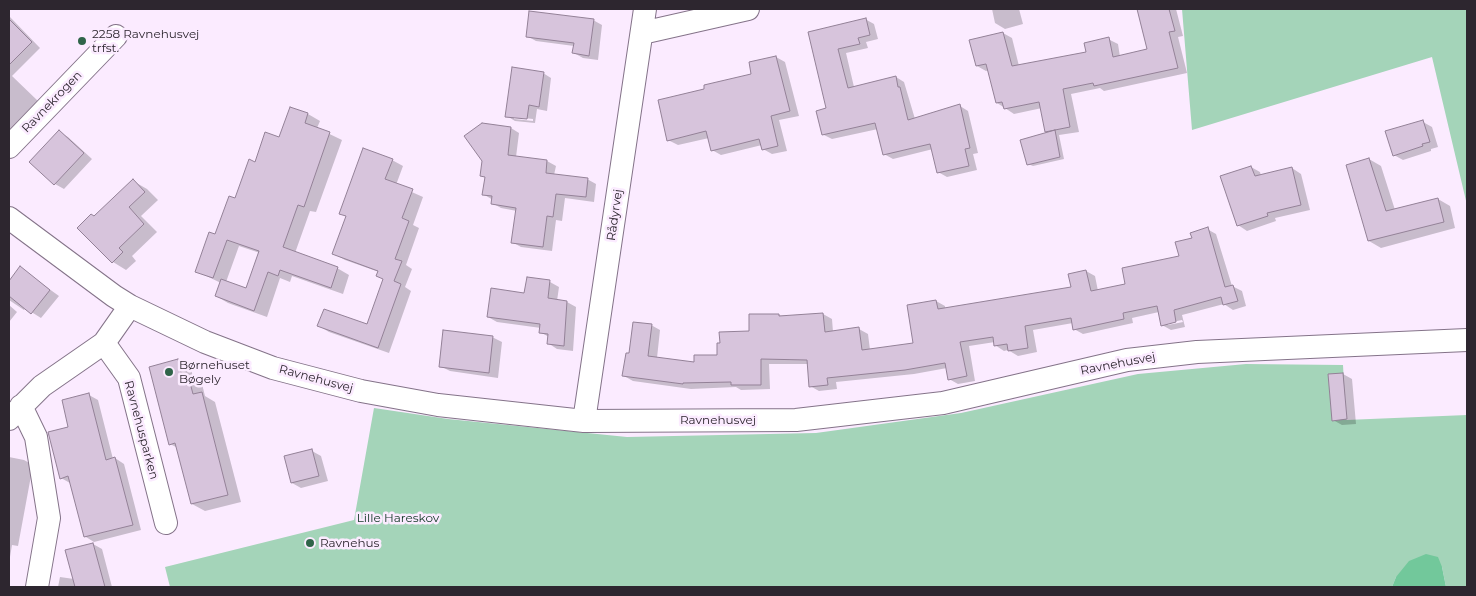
<!DOCTYPE html>
<html>
<head>
<meta charset="utf-8">
<style>
  body { margin:0 }
  #map { position:relative; width:1476px; height:596px; overflow:hidden; background:#fbebff; font-family:Montserrat,sans-serif }
  canvas { display:block }
  .frame { position:absolute; inset:0; border:10px solid #2d262f; pointer-events:none }
</style>
</head>
<body>
<div id="map">
<canvas width="1476" height="596"></canvas>
<div class="frame"></div>
</div>
<script>
const context = document.querySelector('canvas').getContext('2d');
context.lineJoin = 'round';
function fillPath(path, color) {
  context.fillStyle = color;
  context.fill(path, 'evenodd');
}
function poly(rows) {
  const path = new Path2D();
  for (const r of rows) {
    path.moveTo(r[0], r[1]);
    for (let i = 2; i < r.length; i += 2) path.lineTo(r[i], r[i + 1]);
  }
  return path;
}
function trace(path, color, width, dash) {
  context.strokeStyle = color;
  context.lineWidth = width;
  context.lineCap = dash ? 'butt' : 'round';
  context.setLineDash(dash || []);
  context.stroke(path);
}
function write(font, color, halo, rows, align = 'center') {
  context.font = font + ' Montserrat,sans-serif';
  context.lineWidth = 5;
  context.setLineDash([]);
  context.textBaseline = 'middle';
  context.strokeStyle = halo;
  context.fillStyle = color;
  for (const [text, x, y, turn = 0] of rows) {
    context.save();
    context.translate(x, y);
    context.rotate((+turn || 0) * Math.PI / 180);
    context.textAlign = isNaN(turn) ? turn : align;
    if (halo) context.strokeText(text, 0, 0);
    context.fillText(text, 0, 0);
    context.restore();
  }
}
const green = poly([
  [1182,9,1467,9,1467,205,1432,57,1192,130],
  [1246,364,1343,365,1346,420,1467,415,1467,587,1446,587,1442,567,1396,577,1392,587,170,587,165,567,354,520,374,408,448,419,627,437,816,433,961,413,1138,374]
]);
const water = poly([
  [1426,554,1438,557,1442,567,1446,587,1392,587,1396,577,1409,561]
]);
const shadow = poly([
  [992,9,1019,9,1023,24,1005,29,995,23],
  [1138,9,1176,9,1183,36,1178,37,1187,73,1104,91,1100,88,1071,94,1079,132,1059,135,1064,159,1033,166,1028,164,1049,133,1046,131,1042,108,1014,114,1005,108,997,103,989,70,986,71,977,66,1003,33,1012,38,1019,66,1087,53,1108,39,1118,44,1120,57,1148,50],
  [9,16,40,48,12,76,38,101,9,141],
  [865,19,874,24,878,39,866,42,868,48,846,53,854,87,896,77,904,82,915,119,960,106,968,111,978,153,973,154,977,170,947,177,938,172,933,149,893,159,884,154,878,129,832,139,824,135,828,109,810,33],
  [593,20,602,25,598,60,583,58,574,53,574,46,536,41,527,36],
  [776,57,785,62,799,116,779,120,787,151,772,154,763,149,762,145,721,155,712,150,709,138,678,145,668,140,706,89,753,75,750,63],
  [543,73,551,78,547,111,537,109,535,123,515,121,507,116],
  [514,117,533,119,533,121,514,119],
  [290,108,308,114,320,121,317,128,342,140,316,212,310,211,295,253,337,268,349,275,343,294,292,276,290,282,280,278,267,317,228,303,216,296,221,283,196,271,255,163,280,139],
  [239,246,260,253,247,290,226,282],
  [1423,122,1432,127,1438,147,1431,149,1431,151,1403,160,1394,155],
  [511,128,519,133,516,157,547,161,556,166,554,175,587,179,596,184,594,202,565,198,562,221,556,220,552,251,521,247,512,242,517,211,501,208,492,203,493,200,483,194,486,178,482,175],
  [59,132,68,137,92,159,64,189,55,184],
  [1369,159,1381,166,1395,210,1438,199,1450,206,1455,228,1381,248,1369,241],
  [392,160,403,166,396,185,423,197,413,225,419,228,406,265,412,269,405,287,411,291,389,353,329,332,319,326,367,325,384,279,379,272,345,260,334,254],
  [1251,167,1260,172,1261,176,1292,168,1301,174,1310,210,1275,218,1276,221,1247,231,1238,225],
  [133,181,147,189,158,200,141,216,157,232,132,256,136,261,126,270,113,262,95,217],
  [1207,229,1216,234,1232,286,1242,291,1246,306,1233,310,1224,304,1182,315,1185,327,1171,330,1162,325,1159,312,1132,318,1133,323,1083,334,1074,329,1073,323,1033,330,1037,352,1018,356,1008,350,1004,351,995,345,995,342,969,346,975,381,958,384,949,379,947,368,914,374,836,382,837,389,819,391,810,386,808,364,769,364,770,389,741,390,736,387,691,389,633,381,624,376,630,354,651,325,660,330,657,358,695,363,719,356,750,332,750,315,779,315,783,317,823,314,832,319,833,332,859,329,868,334,870,350,915,344,936,301,945,306,945,309,1073,288,1070,275,1086,271,1095,276,1098,291,1126,284,1181,257,1193,239],
  [1182,320,1183,322,1168,325,1168,323],
  [20,268,59,296,41,318,25,308,24,310,9,300,9,283],
  [528,279,550,282,559,287,557,301,567,302,576,307,573,351,557,349,548,343,549,337,540,332,541,328,497,322,488,317,525,295],
  [9,305,17,312,9,322],
  [492,337,502,342,498,378,450,371,440,366],
  [178,361,191,369,194,380,202,384,205,396,215,402,241,502,205,511,192,504,178,448,170,444],
  [1343,374,1352,379,1356,424,1342,425,1333,420],
  [89,395,98,400,113,459,115,458,124,464,141,530,94,542,86,537,70,483,61,478,70,428],
  [312,451,321,456,328,481,301,488,292,483],
  [9,457,24,460,33,465,18,546,12,545,9,563],
  [93,544,102,549,112,587,58,587,60,577,74,579]
]);
const building = poly([
  [1137,9,1169,9,1175,31,1169,32,1178,68,1094,86,1093,83,1063,89,1070,127,1045,132,1039,102,1004,109,1002,102,996,103,986,64,976,66,969,40,1003,32,1012,66,1086,52,1084,43,1109,37,1113,57,1147,49,1137,9],
  [529,11,594,19,589,56,572,53,574,43,526,37,529,11],
  [866,18,870,35,858,38,860,44,838,49,848,88,896,76,898,87,900,87,908,120,960,104,970,148,965,149,969,166,937,173,930,144,883,155,875,123,822,135,816,111,826,108,808,32,866,18],
  [9,19,32,42,9,65,9,19],
  [776,56,790,111,771,116,778,146,762,150,759,139,711,151,706,131,667,141,658,100,704,89,704,85,751,74,749,62,776,56],
  [512,67,544,72,539,107,529,105,527,119,505,117,512,67],
  [290,107,308,113,305,123,330,132,304,207,298,205,283,247,338,267,331,288,280,270,278,276,268,272,254,311,215,296,221,279,246,288,259,251,227,240,213,278,195,272,209,232,215,234,229,196,235,198,249,159,255,162,265,132,279,137,290,107],
  [1423,120,1430,142,1422,144,1423,146,1393,156,1385,131,1423,120],
  [482,123,511,127,508,155,547,160,546,173,588,178,586,197,556,194,553,217,547,216,543,247,511,243,516,208,491,204,492,196,482,195,485,177,480,176,482,161,464,136,482,123],
  [59,130,84,153,54,185,29,162,59,130],
  [1055,130,1060,157,1027,165,1020,140,1055,130],
  [363,148,393,159,385,179,413,189,402,218,409,221,395,259,402,261,394,281,401,284,378,348,317,326,324,309,367,324,383,279,376,276,378,271,332,254,346,216,339,214,363,148],
  [1369,158,1386,211,1438,198,1444,222,1368,241,1346,165,1369,158],
  [1251,166,1255,176,1292,167,1301,205,1267,213,1268,216,1237,226,1220,176,1251,166],
  [133,179,145,192,129,207,144,224,119,248,123,252,112,263,77,228,91,214,94,216,133,179],
  [1208,227,1225,287,1233,285,1238,301,1223,305,1221,297,1174,310,1176,322,1161,326,1157,306,1123,313,1124,319,1073,330,1071,318,1025,326,1028,348,1008,351,1007,344,994,346,993,337,960,342,967,376,948,380,945,363,905,370,827,378,828,385,809,387,807,360,761,359,761,385,731,385,731,382,683,383,683,384,622,376,626,353,629,353,633,322,652,324,648,356,694,362,694,355,717,355,717,343,720,343,719,332,749,331,749,314,779,314,779,316,823,313,825,332,859,327,862,350,913,343,907,305,936,300,938,309,1071,287,1068,274,1086,270,1091,291,1125,284,1122,268,1179,256,1175,242,1192,238,1190,233,1208,227],
  [20,266,50,290,31,314,9,296,9,281,20,266],
  [527,277,550,280,548,298,567,301,564,346,547,344,548,334,539,333,540,324,487,317,491,288,524,293,527,277],
  [443,330,493,336,489,373,439,367,443,330],
  [178,359,182,377,188,375,193,394,202,392,228,495,191,504,175,443,169,445,149,367,178,359],
  [1343,373,1347,419,1332,421,1328,374,1343,373],
  [89,393,106,460,115,457,133,525,84,537,68,476,60,479,48,432,68,427,62,400,89,393],
  [312,449,319,476,291,483,284,456,312,449],
  [93,543,105,587,75,587,65,550,93,543]
]);
const street = poly([
  [642,33,748,9],
  [9,147,116,36],
  [9,218,114,296,130,306,205,342,273,368,361,391,438,405,584,421,796,420,943,403,1127,360,1197,352,1467,340],
  [104,343,129,378,166,523],
  [21,406,36,437,49,518,37,587],
  [9,419,42,386,104,343,130,306],
  [584,421,645,9]
]);
const markers = [
  [82,41,5,"#2f6449"],
  [169,372,5,"#2f6449"],
  [310,543,5,"#2f6449"]
];
const poiNames = [
  ["2258 Ravnehusvej",92,34],
  ["trfst.",92,48],
  ["Børnehuset",179,365],
  ["Bøgely",179,379],
  ["Ravnehus",320,543]
];
const streetNames = [
  ["Ravnekrogen",52,102,-46],
  ["Rådyrvej",615,215,-82],
  ["Ravnehusvej",1118,364,-11],
  ["Ravnehusvej",316,379,15],
  ["Ravnehusvej",718,420],
  ["Ravnehusparken",141,430,75]
];
const parkNames = [
  ["Lille Hareskov",398,518]
];
fillPath(green, '#a4d4b9');
fillPath(water, '#72c89b');
fillPath(shadow, '#0003');
fillPath(building, '#d7c4dc');
trace(building, '#938197', 1);
trace(street, '#847389', 24);
trace(street, '#fff', 22);
for (const [x, y, r, color] of markers) {
  const dot = new Path2D();
  dot.arc(x, y, r, 0, 2 * Math.PI);
  context.fillStyle = color;
  context.fill(dot);
  trace(dot, '#fbebff', 2);
}
write('12px', '#2d262f', '#fbebff', poiNames, 'left');
write('12px', '#2d262f', '#fbebff', streetNames);
write('12px', '#0f3523', '#fbebff', parkNames);
</script>
</body>
</html>
